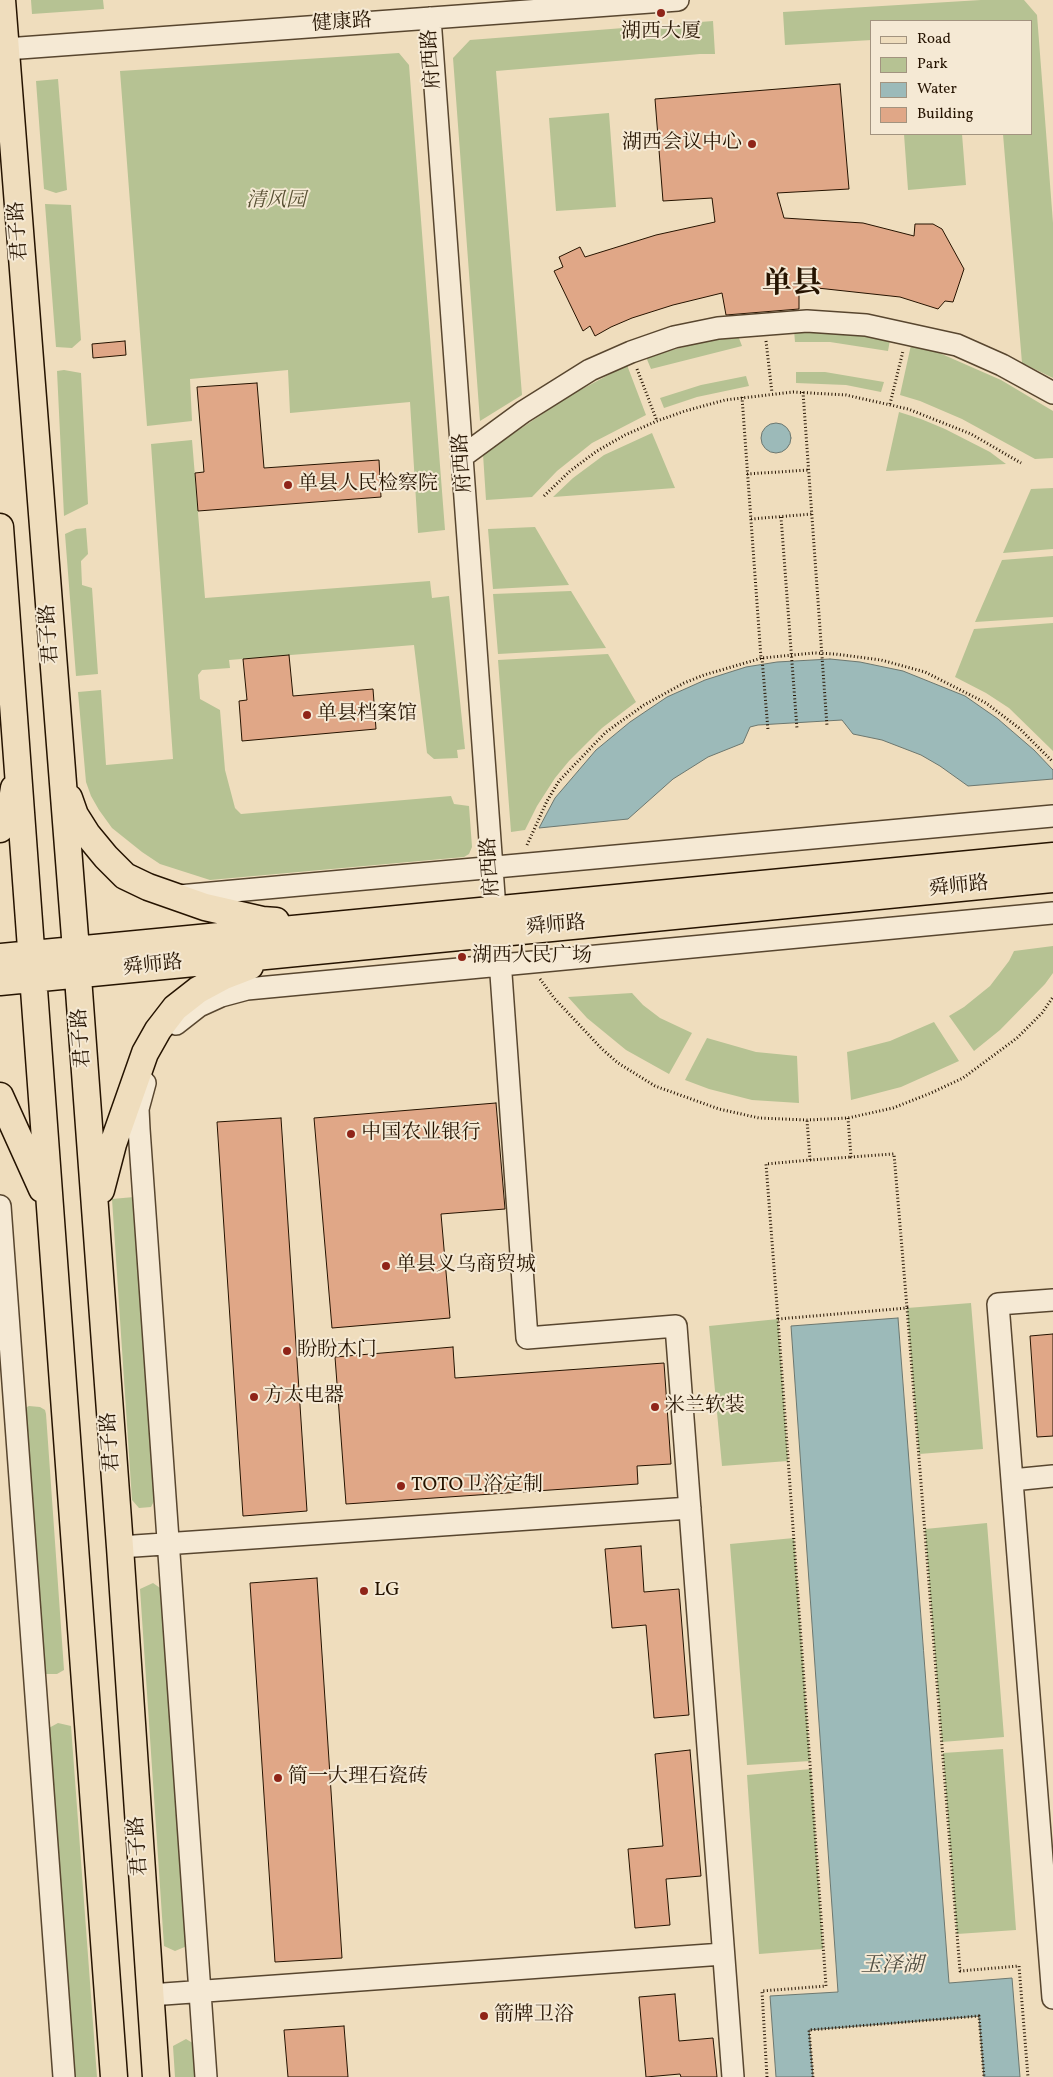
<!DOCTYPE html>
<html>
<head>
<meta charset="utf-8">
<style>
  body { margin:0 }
  #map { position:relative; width:1053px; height:2077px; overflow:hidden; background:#efddbd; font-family:Vollkorn,serif }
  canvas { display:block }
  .legend { position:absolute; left:870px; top:20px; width:162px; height:115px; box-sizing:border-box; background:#f5e9d4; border:1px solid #a2937f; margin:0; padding:6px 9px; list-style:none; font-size:15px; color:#251300 }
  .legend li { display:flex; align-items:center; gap:10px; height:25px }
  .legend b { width:25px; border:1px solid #a2937f }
</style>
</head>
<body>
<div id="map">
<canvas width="1053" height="2077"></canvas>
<ul class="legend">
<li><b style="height:6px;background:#efddbd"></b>Road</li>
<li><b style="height:14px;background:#b6c293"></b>Park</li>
<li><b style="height:14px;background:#9cbab9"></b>Water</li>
<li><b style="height:14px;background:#e0a787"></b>Building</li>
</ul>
</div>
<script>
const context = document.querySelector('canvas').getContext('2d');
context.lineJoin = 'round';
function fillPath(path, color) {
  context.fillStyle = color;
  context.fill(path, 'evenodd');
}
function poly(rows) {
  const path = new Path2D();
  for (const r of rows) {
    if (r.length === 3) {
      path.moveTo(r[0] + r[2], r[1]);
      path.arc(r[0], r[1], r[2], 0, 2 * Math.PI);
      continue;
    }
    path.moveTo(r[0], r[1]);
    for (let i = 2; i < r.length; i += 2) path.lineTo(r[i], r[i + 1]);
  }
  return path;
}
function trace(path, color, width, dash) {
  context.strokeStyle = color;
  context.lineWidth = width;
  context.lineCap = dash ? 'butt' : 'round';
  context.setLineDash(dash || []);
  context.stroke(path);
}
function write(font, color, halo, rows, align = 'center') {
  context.font = font + ' Vollkorn,"Noto Serif SC",serif';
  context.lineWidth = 4;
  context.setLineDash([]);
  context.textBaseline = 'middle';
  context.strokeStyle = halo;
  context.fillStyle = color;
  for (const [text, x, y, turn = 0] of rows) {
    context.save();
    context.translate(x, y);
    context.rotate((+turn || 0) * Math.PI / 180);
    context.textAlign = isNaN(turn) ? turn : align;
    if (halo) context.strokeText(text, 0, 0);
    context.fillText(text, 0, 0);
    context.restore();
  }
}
const green = poly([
  [31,0,103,0,104,9,32,14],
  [981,0,1024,0,1037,15,1053,223,1053,378,1022,363,1003,134,1032,134,1032,21,872,21,872,40,785,45,783,12],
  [713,21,715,54,700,54,496,71,522,395,480,421,453,58,470,40],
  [399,53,409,65,445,530,418,533,410,402,290,413,288,370,190,379,192,421,147,426,120,71],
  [58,79,67,190,56,193,44,189,36,81],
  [609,113,616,207,556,211,549,118],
  [904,134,962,134,966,185,908,190],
  [45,204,71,205,81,340,72,348,56,347],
  [794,330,870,335,890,340,888,351,830,342,795,342],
  [737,333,742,346,651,369,646,357],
  [911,345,928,348,1001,380,1053,411,1053,458,1035,459,962,419,920,401,900,395],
  [627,365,646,415,592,443,557,471,532,497,486,500,483,454,569,396],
  [64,370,81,373,88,504,64,516,57,371],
  [796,372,825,372,884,382,881,392,846,385,796,383],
  [746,376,749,386,697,397,664,408,660,398,701,385],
  [899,412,921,419,945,429,990,452,1006,464,886,471],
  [652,433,675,488,553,497,573,478,604,455],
  [192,440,205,598,430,581,432,598,449,596,465,749,457,750,458,758,434,759,427,753,414,645,229,660,230,668,202,670,198,675,200,699,220,710,225,770,235,808,241,814,451,796,454,804,469,806,472,847,469,854,464,857,210,880,160,864,142,852,112,828,99,810,91,796,86,782,78,692,101,690,106,765,173,759,151,444],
  [1053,488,1053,549,1003,553,1031,489],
  [535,527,569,585,493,589,488,529],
  [86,528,88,554,81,561,82,585,92,588,98,674,76,676,65,534,76,529],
  [1053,556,1053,617,975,622,1002,560],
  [571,591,606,648,498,654,493,594],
  [1053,623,1053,751,1009,708,986,693,955,677,974,629],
  [608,654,636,702,602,728,569,761,555,778,537,806,525,830,511,832,498,660],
  [1053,946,1053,973,1045,984,1000,1030,974,1051,949,1016,964,1007,990,986,1009,961,1014,951],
  [632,993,643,1005,660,1018,692,1033,669,1074,626,1050,587,1018,568,997],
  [934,1022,959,1061,901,1087,851,1100,847,1052,890,1041],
  [707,1038,756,1052,797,1056,799,1103,752,1100,709,1089,685,1080],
  [134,1197,156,1497,151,1507,139,1508,132,1500,112,1199],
  [971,1303,983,1449,919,1454,907,1308],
  [778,1319,788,1461,722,1466,709,1326],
  [29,1406,40,1407,45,1410,46,1414,64,1670,57,1674,46,1674,42,1671,25,1408],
  [987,1523,1004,1737,942,1742,925,1529],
  [794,1538,810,1761,747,1765,730,1544],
  [153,1583,163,1590,187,1946,175,1951,164,1946,140,1589],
  [58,1723,71,1726,97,2077,71,2077,47,1729],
  [1003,1749,1016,1930,957,1934,943,1753],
  [811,1769,823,1949,759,1954,747,1775],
  [186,2039,196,2045,198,2077,175,2077,173,2046]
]);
const water = poly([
  [776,438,15],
  [830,659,860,662,903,671,965,696,998,719,1034,750,1053,770,1053,779,968,786,940,766,921,755,882,740,853,734,842,720,758,725,750,727,743,743,708,757,673,779,628,819,539,828,555,798,596,750,630,722,667,697,705,680,746,667,777,662,830,659],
  [898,1318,949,1983,1012,1978,1020,2077,984,2077,979,2016,809,2030,813,2077,776,2077,770,1996,838,1992,791,1326,898,1318]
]);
const building = poly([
  [840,84,849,189,777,193,784,218,863,223,914,236,915,224,933,224,942,229,964,269,953,302,945,301,938,309,900,297,799,286,799,309,726,315,722,293,673,305,632,318,611,327,595,336,590,326,583,331,554,271,563,267,559,257,580,247,585,257,656,235,715,222,712,198,663,201,655,99,840,84],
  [125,341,126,355,93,358,92,344,125,341],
  [257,383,264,468,379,460,381,497,198,511,195,473,204,472,197,387,257,383],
  [289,655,293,696,373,689,376,729,242,741,239,701,247,700,243,659,289,655],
  [496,1103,505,1209,441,1214,450,1318,332,1328,314,1118,496,1103],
  [281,1118,307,1511,243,1516,217,1122,281,1118],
  [1053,1334,1053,1436,1037,1437,1030,1336,1053,1334],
  [453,1347,455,1378,664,1363,671,1464,637,1466,638,1484,346,1504,335,1357,453,1347],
  [641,1546,644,1592,679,1589,689,1715,654,1718,646,1625,612,1628,605,1549,641,1546],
  [317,1578,342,1958,275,1962,250,1583,317,1578],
  [690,1750,701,1876,666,1879,670,1925,635,1928,628,1849,663,1846,655,1754,690,1750],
  [675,1994,679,2041,713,2038,717,2077,681,2077,680,2074,646,2077,639,1997,675,1994],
  [344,2026,348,2077,288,2077,284,2030,344,2026]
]);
const path = poly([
  [766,341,772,393],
  [637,369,657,421],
  [803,392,827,726],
  [742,397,761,658],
  [890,404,903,351],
  [747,474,809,470],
  [544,496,570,471,597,451,625,435,657,421,685,411,725,400,793,392,846,395,908,409,971,434,1021,463],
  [781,517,797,729],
  [751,519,812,514],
  [762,658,768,730],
  [527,845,547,801,559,781,606,732,644,705,684,683,704,675,762,658,814,653,835,654,881,660,925,672,986,703,1019,728,1053,762],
  [540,979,554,998,602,1049,618,1063,655,1086,719,1109,759,1118,807,1120,848,1118,893,1108,931,1093,963,1078,1017,1038,1042,1013,1053,997],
  [848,1118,851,1157,894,1154,907,1308],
  [810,1160,851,1157],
  [778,1319,766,1164,810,1160,807,1120],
  [767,2077,762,1991,826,1986,778,1319,907,1308,960,1971,1019,1966,1028,2077],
  [813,2077,809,2030,979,2016,984,2077]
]);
const minor = poly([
  [430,18,495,909],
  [6,49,678,0],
  [463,456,523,412,590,370,631,352,674,337,718,328,807,321,866,325,957,345,1002,365,1053,393],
  [179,896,1053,816],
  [498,932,527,1338,676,1326,733,2077],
  [176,1024,199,1006,221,996,247,989,1053,913],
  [145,1083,138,1109,139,1129,206,2077],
  [0,1206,64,2077],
  [1053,1300,998,1304,1053,1998],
  [1012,1480,1053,1476],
  [120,1547,690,1508],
  [150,1995,723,1954]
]);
const major = poly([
  [2,0,76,950,120,1547,156,2077],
  [0,527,114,2077],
  [69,798,75,815,87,834,106,857,125,876,148,887,205,907,262,920,276,921],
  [0,829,12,800,14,788],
  [0,957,1053,856],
  [0,982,1053,879],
  [0,1096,42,1189],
  [101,1190,113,1144,145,1053,158,1030,175,1008,198,990,224,976,250,966]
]);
const markers = [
  [661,13,5,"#8f2418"],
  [752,144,5,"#8f2418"],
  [288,485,5,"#8f2418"],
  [307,715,5,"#8f2418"],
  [462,957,5,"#8f2418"],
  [351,1134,5,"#8f2418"],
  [386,1266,5,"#8f2418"],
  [287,1351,5,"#8f2418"],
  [254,1397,5,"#8f2418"],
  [655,1407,5,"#8f2418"],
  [401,1486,5,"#8f2418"],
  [364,1591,5,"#8f2418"],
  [278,1778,5,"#8f2418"],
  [484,2016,5,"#8f2418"]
];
const streetNames = [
  ["健康路",342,24,-4],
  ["府西路",433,59,-94],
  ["君子路",20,231,-94],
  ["府西路",464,463,-94],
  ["君子路",51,634,-94],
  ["府西路",492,867,-94],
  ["舜师路",959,888,-6],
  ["舜师路",556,927,-5],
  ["舜师路",153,967,-6],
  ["君子路",83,1038,-94],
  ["君子路",112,1442,-94],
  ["君子路",140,1846,-94]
];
const poiNames = [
  ["湖西大厦",661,33,"center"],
  ["湖西会议中心",742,144,"right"],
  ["单县人民检察院",298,485],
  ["单县档案馆",317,715],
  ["湖西人民广场",472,957],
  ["中国农业银行",361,1134],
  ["单县义乌商贸城",396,1266],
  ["盼盼木门",297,1351],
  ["方太电器",264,1397],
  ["米兰软装",665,1407],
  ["TOTO卫浴定制",411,1486],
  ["LG",374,1591],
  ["简一大理石瓷砖",288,1778],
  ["箭牌卫浴",494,2016]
];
const parkNames = [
  ["清风园",276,202]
];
const waterNames = [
  ["玉泽湖",892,1967]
];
const townNames = [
  ["单县",792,286]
];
fillPath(green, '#b6c293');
fillPath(water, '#9cbab9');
trace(water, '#6c776f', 1);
fillPath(building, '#e0a787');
trace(building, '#251300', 1);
trace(minor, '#58462f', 24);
trace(major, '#251300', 29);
trace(path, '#251300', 3, [1, 2.5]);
trace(minor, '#f5e9d4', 21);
trace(major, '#efddbd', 26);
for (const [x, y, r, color] of markers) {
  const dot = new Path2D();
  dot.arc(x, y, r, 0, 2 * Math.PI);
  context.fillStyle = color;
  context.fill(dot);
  trace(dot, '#f5e9d4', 2);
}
write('20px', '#251300', '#f5e9d4', streetNames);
write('20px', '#251300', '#f5e9d4', poiNames, 'left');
write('italic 20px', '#585033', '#f5e9d4', parkNames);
write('italic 21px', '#4f4d41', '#f5e9d4', waterNames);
write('bold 30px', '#251300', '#f5e9d4', townNames);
</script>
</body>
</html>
